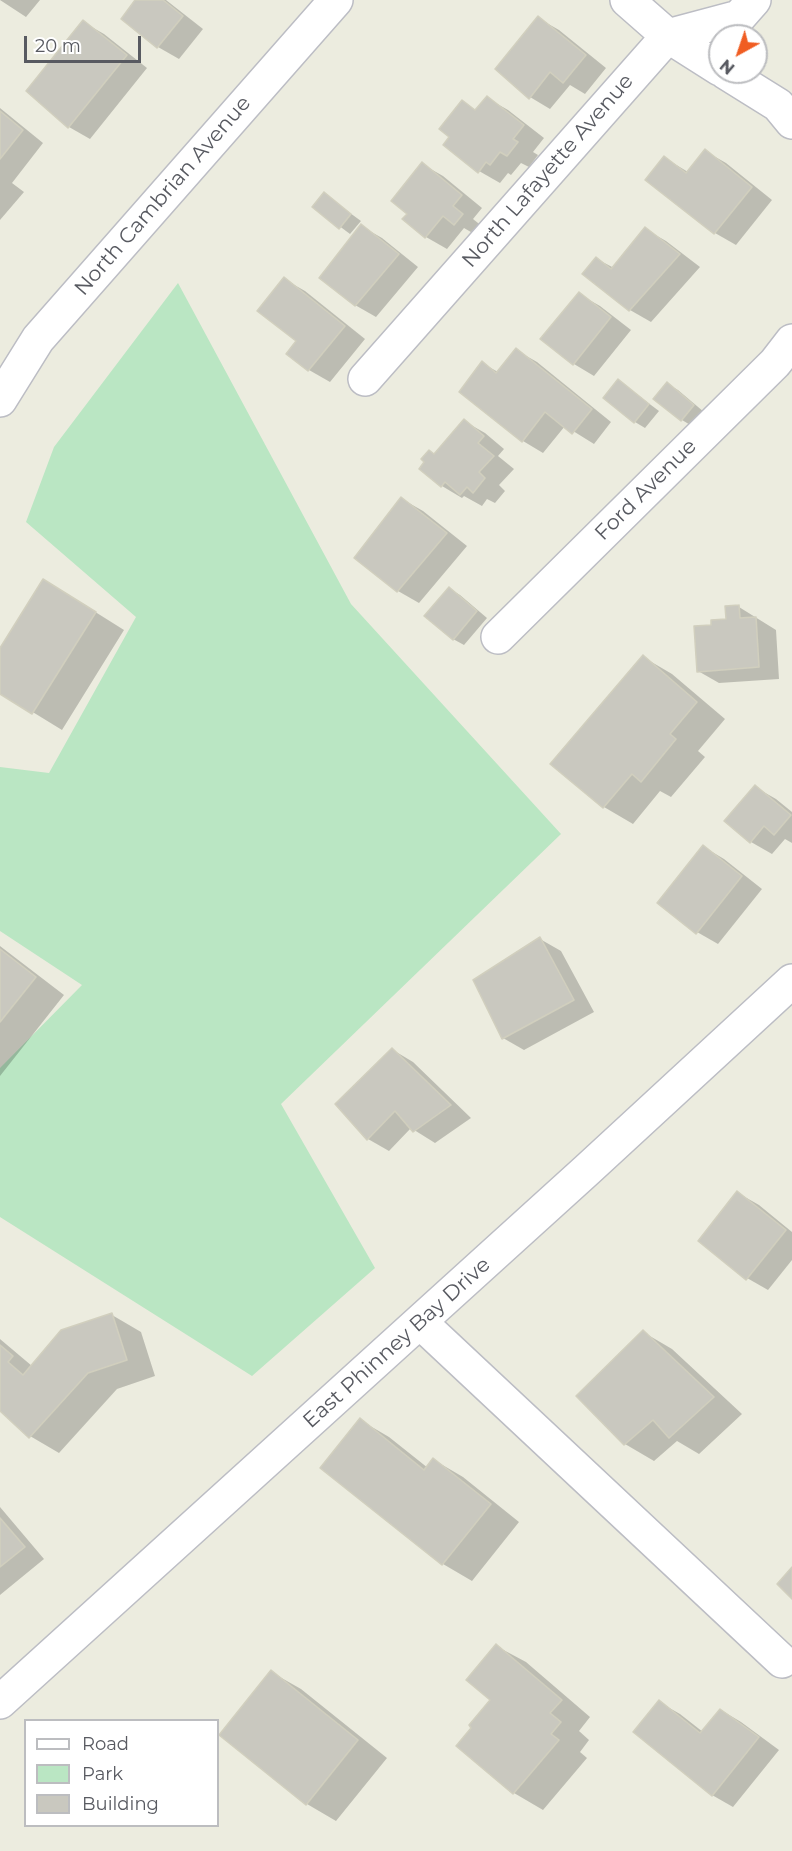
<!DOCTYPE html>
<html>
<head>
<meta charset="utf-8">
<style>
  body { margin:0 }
  #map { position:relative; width:792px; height:1851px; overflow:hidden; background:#ececdf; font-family:Montserrat,sans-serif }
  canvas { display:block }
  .legend { position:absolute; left:24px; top:1719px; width:195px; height:108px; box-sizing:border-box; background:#fff; border:2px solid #bcbdc0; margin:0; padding:8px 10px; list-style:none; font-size:18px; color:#585a61 }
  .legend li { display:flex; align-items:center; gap:12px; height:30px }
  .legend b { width:30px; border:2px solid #bcbdc0 }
  .north { position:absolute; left:708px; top:24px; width:60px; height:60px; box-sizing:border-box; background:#fff; border:2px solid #bcbdc0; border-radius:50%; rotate:220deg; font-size:16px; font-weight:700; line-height:24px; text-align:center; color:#585a61 }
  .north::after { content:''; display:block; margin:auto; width:21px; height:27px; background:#f05d22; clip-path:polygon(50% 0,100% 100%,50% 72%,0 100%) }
  .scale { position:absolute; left:24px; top:36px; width:117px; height:27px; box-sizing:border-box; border:3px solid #585a61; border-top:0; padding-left:8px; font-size:18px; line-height:21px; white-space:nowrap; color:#585a61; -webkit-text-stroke:4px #fff; paint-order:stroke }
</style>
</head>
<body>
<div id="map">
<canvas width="792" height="1851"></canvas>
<ul class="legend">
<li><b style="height:8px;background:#fff"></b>Road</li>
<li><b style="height:16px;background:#bae6c3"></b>Park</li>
<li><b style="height:16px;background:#c9c8bf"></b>Building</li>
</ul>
<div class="north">N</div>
<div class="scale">20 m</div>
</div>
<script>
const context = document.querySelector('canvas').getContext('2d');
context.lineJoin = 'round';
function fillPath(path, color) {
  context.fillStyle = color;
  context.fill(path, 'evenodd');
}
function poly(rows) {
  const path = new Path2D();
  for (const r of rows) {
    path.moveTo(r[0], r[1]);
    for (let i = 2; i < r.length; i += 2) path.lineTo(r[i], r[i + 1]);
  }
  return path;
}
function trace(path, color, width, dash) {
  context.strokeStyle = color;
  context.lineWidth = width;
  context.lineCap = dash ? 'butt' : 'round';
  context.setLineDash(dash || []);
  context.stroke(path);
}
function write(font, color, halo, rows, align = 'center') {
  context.font = font + ' Montserrat,sans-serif';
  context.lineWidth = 5;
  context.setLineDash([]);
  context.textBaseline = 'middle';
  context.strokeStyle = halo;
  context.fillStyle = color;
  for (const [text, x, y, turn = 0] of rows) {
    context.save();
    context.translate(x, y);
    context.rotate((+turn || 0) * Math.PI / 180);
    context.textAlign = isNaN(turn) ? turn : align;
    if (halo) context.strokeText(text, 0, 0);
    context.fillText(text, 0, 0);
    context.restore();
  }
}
const green = poly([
  [178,283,351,604,561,834,281,1104,375,1268,252,1376,0,1217,0,1068,82,985,0,931,0,767,49,773,136,617,26,522,54,447]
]);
const shadow = poly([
  [0,0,40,0,26,17],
  [137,0,166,0,203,29,179,59,158,47],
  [538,18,559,30,606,68,585,94,570,85,550,109,530,97],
  [83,22,104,34,147,68,90,139,69,127,28,91],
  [487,98,508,110,544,138,533,152,538,155,529,167,521,163,511,175,508,173,500,183,479,171,451,137,463,102,477,111],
  [0,108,43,143,12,183,24,192,0,220],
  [705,151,726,163,772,200,736,245,715,233,647,179,665,158,688,172],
  [422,164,443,176,482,208,473,219,483,227,476,235,464,228,447,249,426,237,404,219,409,214],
  [324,194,361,221,350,234,314,207],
  [361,226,382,238,418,267,376,317,355,305],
  [645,229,666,241,700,267,651,322,630,310,597,259,614,268],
  [284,279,305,291,365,339,330,382,309,370,288,354,298,341],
  [579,294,600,306,631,330,594,376,574,364],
  [516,350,537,362,611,422,594,444,565,426,543,453,523,441,482,363,498,372],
  [619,381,659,411,645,428,635,422],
  [667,384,678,390,704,412,692,426,682,420],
  [464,421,485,433,504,449,498,456,514,469,499,485,505,491,495,503,487,499,482,506,464,496,462,498,442,486,435,455],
  [402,499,423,511,467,546,419,603,398,591,356,557],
  [450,589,460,595,487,618,464,645,453,639],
  [73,598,124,630,62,730,0,692,0,651],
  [739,607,776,630,779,679,719,683,698,671,713,626,728,620],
  [643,657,672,674,725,719,698,751,705,757,671,797,660,791,633,824,604,807,552,764],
  [755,787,776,799,792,812,792,843,785,839,772,854,751,842],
  [704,847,724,859,762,889,718,944,697,932],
  [540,939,561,951,594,1012,524,1050,503,1038],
  [0,946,64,995,0,1076],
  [393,1050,413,1062,471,1118,435,1143,411,1128,389,1151,368,1139,337,1104],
  [738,1193,759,1205,792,1232,792,1260,768,1290,747,1278],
  [112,1315,141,1332,155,1376,117,1389,59,1453,30,1436,0,1409,0,1339,32,1366],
  [643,1332,672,1349,742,1414,699,1454,677,1441,654,1461,625,1444,578,1396],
  [360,1420,389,1437,428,1468,434,1460,463,1477,519,1522,472,1581,443,1564],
  [0,1507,44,1559,0,1595],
  [496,1646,526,1662,590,1717,579,1731,589,1740,580,1752,587,1758,543,1810,514,1793,492,1700],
  [271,1672,301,1689,387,1758,336,1821,307,1804],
  [659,1702,680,1714,703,1732,721,1710,741,1722,779,1750,733,1807,712,1795]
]);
const building = poly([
  [135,0,163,0,183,16,157,48,121,19,135,0],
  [538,16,586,55,563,83,550,72,529,99,495,69,538,16],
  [83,20,127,55,68,128,26,91,83,20],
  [487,96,524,125,513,139,518,142,507,156,500,152,490,165,486,162,478,173,443,145,449,137,439,129,462,100,475,110,487,96],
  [0,111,23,130,0,159,0,111],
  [705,149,752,187,714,234,645,180,664,156,686,173,705,149],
  [422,162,462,195,453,206,463,214,454,225,443,216,425,238,402,219,407,214,391,201,422,162],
  [324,192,351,214,339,229,312,207,324,192],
  [361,224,399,254,355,306,319,278,361,224],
  [645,227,680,254,629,311,582,274,596,257,611,269,645,227],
  [284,277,345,326,308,371,286,354,296,341,257,311,284,277],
  [579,292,611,317,573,365,540,339,579,292],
  [516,348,592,409,572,434,545,412,522,442,459,392,482,361,496,373,516,348],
  [618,379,649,404,634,423,603,398,618,379],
  [667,382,694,405,681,421,653,399,667,382],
  [464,419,484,436,478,443,494,456,479,472,485,478,473,493,467,487,460,495,445,482,441,487,419,469,424,462,421,459,429,450,434,454,464,419],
  [401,497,447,533,397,592,354,558,401,497],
  [43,579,96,612,32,714,0,694,0,648,43,579],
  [449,587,477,611,453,640,424,616,449,587],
  [739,605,740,618,756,617,759,667,697,672,694,626,711,625,711,620,726,619,725,606,739,605],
  [643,655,697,702,670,734,676,739,641,782,632,774,603,808,550,764,643,655],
  [755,785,791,815,774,835,764,826,750,843,724,821,755,785],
  [703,845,742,876,696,934,657,903,703,845],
  [540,937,574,1000,502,1039,473,980,540,937],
  [0,949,36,977,0,1022,0,949],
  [392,1048,451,1105,413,1132,395,1111,367,1140,335,1104,392,1048],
  [737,1191,786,1230,746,1280,698,1241,737,1191],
  [112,1313,127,1360,88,1373,29,1438,0,1411,0,1345,13,1356,8,1362,23,1375,61,1330,112,1313],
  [643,1330,714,1397,669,1438,653,1420,624,1445,576,1396,643,1330],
  [360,1418,424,1470,433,1458,491,1504,442,1565,320,1468,360,1418],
  [0,1518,25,1547,0,1567,0,1518],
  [792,1567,792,1599,777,1584,792,1567],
  [496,1644,562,1700,550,1713,561,1722,551,1734,559,1740,513,1794,456,1746,471,1728,469,1725,490,1700,466,1680,496,1644],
  [271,1670,358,1740,306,1805,219,1735,271,1670],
  [659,1700,700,1733,720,1709,759,1737,712,1796,633,1732,659,1700]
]);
const minor = poly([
  [627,0,668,36,720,69],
  [725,72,778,105,792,122],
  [365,379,668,36,739,17,754,0],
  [0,400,38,339,336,0],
  [498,637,775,363,792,341],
  [420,1322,782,1661],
  [0,1702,587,1170,792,981]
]);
const streetNames = [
  ["North Lafayette Avenue",548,171,-49],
  ["North Cambrian Avenue",163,196,-49],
  ["Ford Avenue",646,490,-45],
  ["East Phinney Bay Drive",397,1343,-42]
];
fillPath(green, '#bae6c3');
fillPath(shadow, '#0003');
fillPath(building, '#c9c8bf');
trace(building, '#d1cfbe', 1.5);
trace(minor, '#bcbdc4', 36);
trace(minor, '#fff', 33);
write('21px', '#585a61', '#fff', streetNames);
</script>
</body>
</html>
